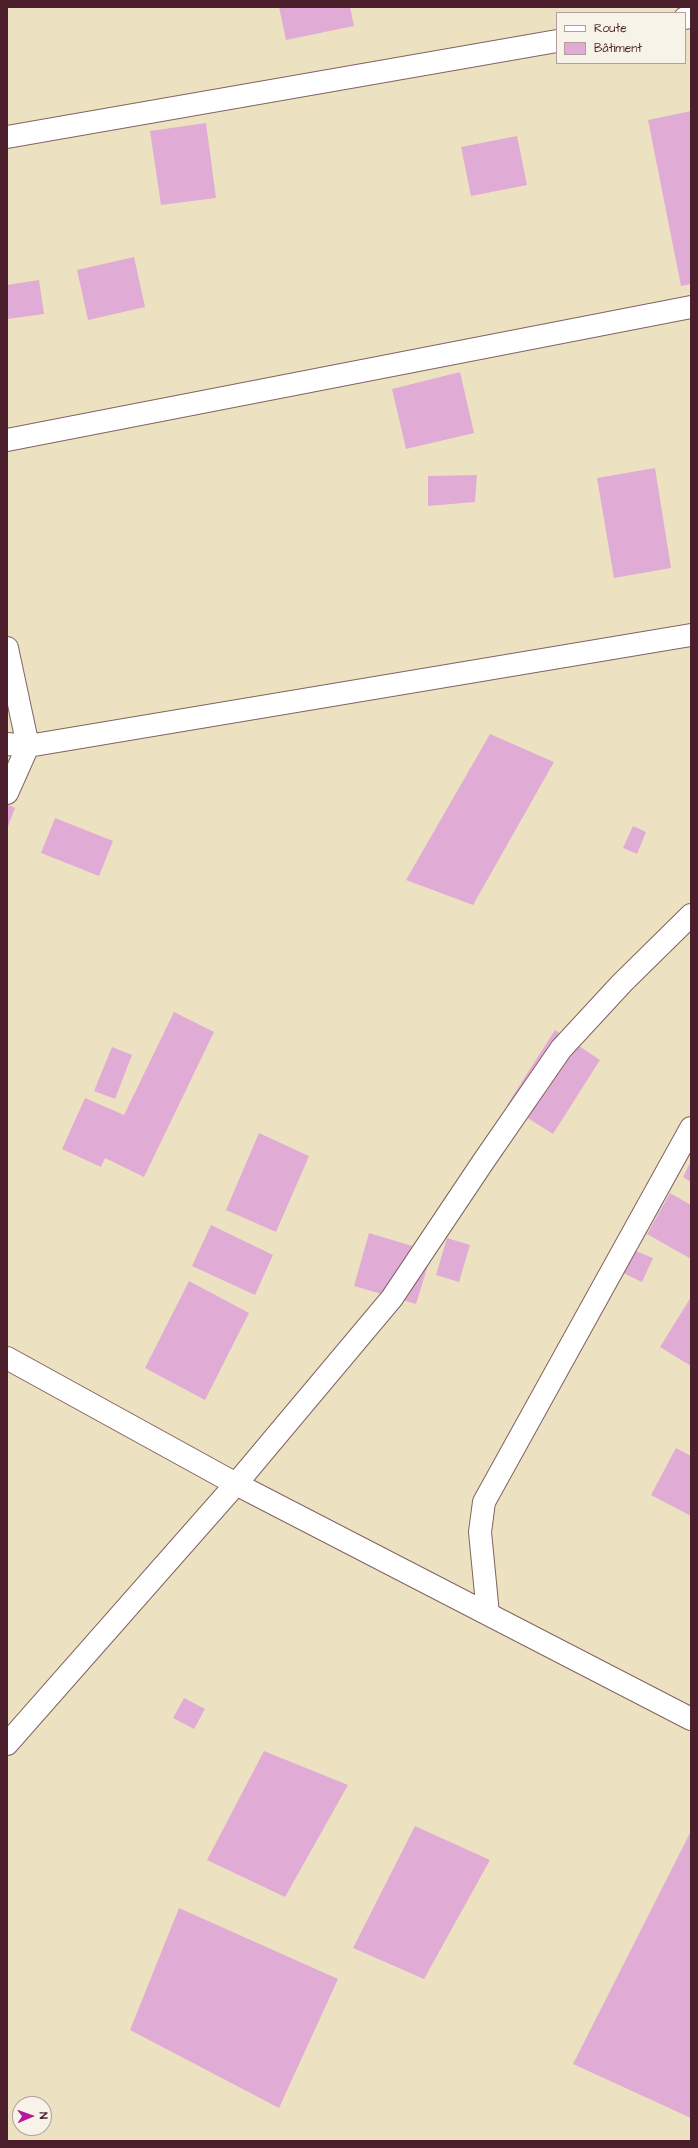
<!DOCTYPE html>
<html>
<head>
<meta charset="utf-8">
<style>
  body { margin:0 }
  #map { position:relative; width:698px; height:2148px; overflow:hidden; background:#ece2c2; font-family:"Architects Daughter",sans-serif }
  canvas { display:block }
  .frame { position:absolute; inset:0; border:8px solid #4a1f2b; pointer-events:none }
  .legend { position:absolute; left:556px; top:12px; width:130px; height:52px; box-sizing:border-box; background:#f7f3e8; border:1px solid #b29e9c; margin:0; padding:5px 7px; list-style:none; font-size:12px; color:#4a1f2b }
  .legend li { display:flex; align-items:center; gap:8px; height:20px }
  .legend b { width:20px; border:1px solid #b29e9c }
  .north { position:absolute; left:12px; top:2096px; width:40px; height:40px; box-sizing:border-box; background:#f7f3e8; border:1px solid #b29e9c; border-radius:50%; rotate:88deg; font-size:11px; font-weight:700; line-height:16px; text-align:center; color:#4a1f2b }
  .north::after { content:''; display:block; margin:auto; width:14px; height:18px; background:#b5179e; clip-path:polygon(50% 0,100% 100%,50% 72%,0 100%) }
</style>
</head>
<body>
<div id="map">
<canvas width="698" height="2148"></canvas>
<div class="frame"></div>
<ul class="legend">
<li><b style="height:5px;background:#fff"></b>Route</li>
<li><b style="height:11px;background:#e0acd5"></b>Bâtiment</li>
</ul>
<div class="north">N</div>
</div>
<script>
const context = document.querySelector('canvas').getContext('2d');
context.lineJoin = 'round';
function fillPath(path, color) {
  context.fillStyle = color;
  context.fill(path, 'evenodd');
}
function poly(rows) {
  const path = new Path2D();
  for (const r of rows) {
    path.moveTo(r[0], r[1]);
    for (let i = 2; i < r.length; i += 2) path.lineTo(r[i], r[i + 1]);
  }
  return path;
}
function trace(path, color, width, dash) {
  context.strokeStyle = color;
  context.lineWidth = width;
  context.lineCap = dash ? 'butt' : 'round';
  context.setLineDash(dash || []);
  context.stroke(path);
}
const building = poly([
  [279,7,350,7,354,26,286,40],
  [691,111,691,284,681,286,648,120],
  [206,123,216,198,161,205,150,131],
  [517,136,527,185,471,196,461,147],
  [134,257,145,307,88,320,77,270],
  [39,280,44,314,7,319,7,285],
  [460,372,474,433,406,449,392,389],
  [655,468,671,568,614,578,597,478],
  [477,475,475,502,428,506,428,476],
  [490,734,554,762,473,905,406,880],
  [7,804,15,808,7,829],
  [55,818,113,841,99,876,41,853],
  [633,826,646,832,637,854,623,848],
  [174,1012,214,1032,144,1177,105,1158,101,1167,62,1149,85,1098,124,1115],
  [555,1030,600,1060,553,1134,507,1105],
  [112,1047,132,1055,115,1099,94,1091],
  [259,1133,309,1156,276,1232,226,1210],
  [691,1161,691,1182,683,1177],
  [670,1193,691,1205,691,1259,647,1234],
  [211,1225,273,1255,255,1295,192,1266],
  [369,1233,432,1252,416,1304,354,1286],
  [447,1238,470,1245,459,1282,436,1275],
  [631,1249,653,1258,642,1282,621,1272],
  [189,1281,249,1313,205,1400,145,1368],
  [691,1297,691,1366,660,1347],
  [676,1448,691,1456,691,1516,651,1495],
  [184,1698,205,1709,194,1729,173,1718],
  [264,1751,348,1785,285,1897,207,1860],
  [415,1826,490,1860,424,1979,353,1948],
  [690,1833,691,1833,691,2118,573,2064],
  [179,1908,338,1979,279,2108,130,2030]
]);
const minor = poly([
  [685,18,691,17],
  [7,137,557,41],
  [7,440,691,307],
  [7,648,28,746,7,793],
  [7,744,28,746,691,635],
  [7,1358,236,1484,691,1719],
  [488,1614,480,1532,484,1502,691,1128],
  [7,1744,236,1484,392,1298,483,1162,561,1049,622,983,691,915]
]);
fillPath(building, '#e0acd5');
trace(minor, '#836360', 24);
trace(minor, '#fff', 22);
</script>
</body>
</html>
